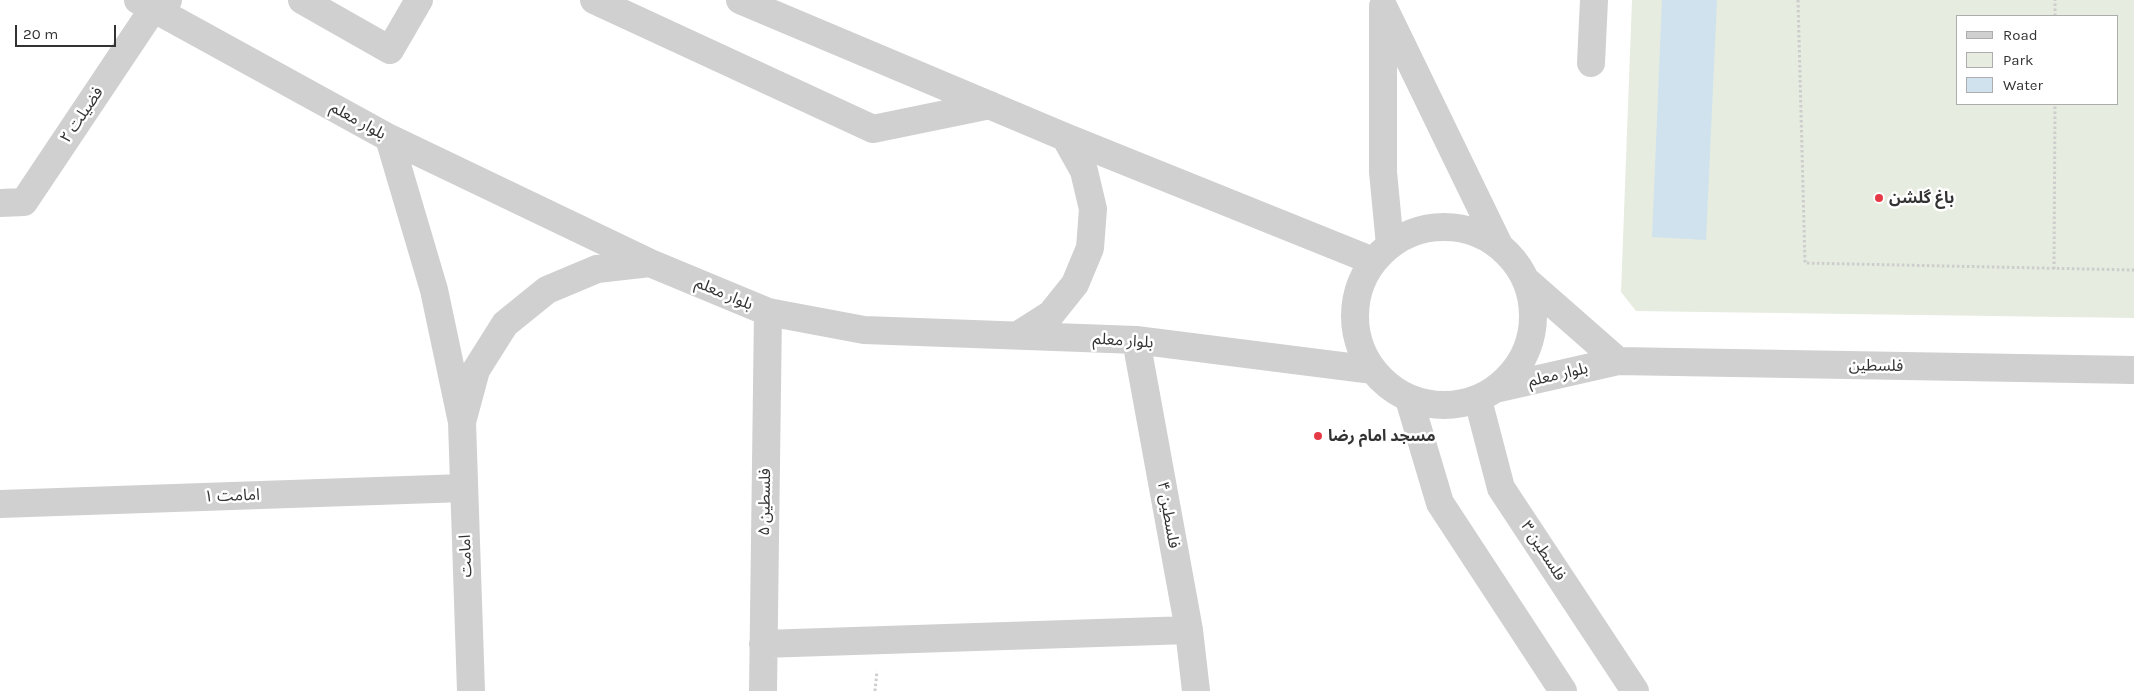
<!DOCTYPE html>
<html>
<head>
<meta charset="utf-8">
<style>
  body { margin:0 }
  #map { position:relative; width:2134px; height:691px; overflow:hidden; background:#fff; font-family:Karla,sans-serif }
  canvas { display:block }
  .legend { position:absolute; left:1956px; top:15px; width:162px; height:90px; box-sizing:border-box; background:#fff; border:1px solid #adadad; margin:0; padding:6px 9px; list-style:none; font-size:15px; color:#333 }
  .legend li { display:flex; align-items:center; gap:10px; height:25px }
  .legend b { width:25px; border:1px solid #adadad }
  .scale { position:absolute; left:15px; top:25px; width:101px; height:22px; box-sizing:border-box; border:2px solid #333; border-top:0; padding-left:6px; font-size:15px; line-height:18px; white-space:nowrap; color:#333; -webkit-text-stroke:4px #fff; paint-order:stroke }
</style>
</head>
<body>
<div id="map">
<canvas width="2134" height="691"></canvas>
<ul class="legend">
<li><b style="height:6px;background:#d0d0d0"></b>Road</li>
<li><b style="height:14px;background:#e6ecdf"></b>Park</li>
<li><b style="height:14px;background:#cfe2ee"></b>Water</li>
</ul>
<div class="scale">20 m</div>
</div>
<script>
const context = document.querySelector('canvas').getContext('2d');
context.lineJoin = 'round';
function fillPath(path, color) {
  context.fillStyle = color;
  context.fill(path, 'evenodd');
}
function poly(rows) {
  const path = new Path2D();
  for (const r of rows) {
    if (r.length === 3) {
      path.moveTo(r[0] + r[2], r[1]);
      path.arc(r[0], r[1], r[2], 0, 2 * Math.PI);
      continue;
    }
    path.moveTo(r[0], r[1]);
    for (let i = 2; i < r.length; i += 2) path.lineTo(r[i], r[i + 1]);
  }
  return path;
}
function trace(path, color, width, dash) {
  context.strokeStyle = color;
  context.lineWidth = width;
  context.lineCap = dash ? 'butt' : 'round';
  context.setLineDash(dash || []);
  context.stroke(path);
}
function write(font, color, halo, rows, align = 'center') {
  context.font = font + ' Karla,"Noto Sans Arabic",sans-serif';
  context.lineWidth = 5;
  context.setLineDash([]);
  context.textBaseline = 'middle';
  context.strokeStyle = halo;
  context.fillStyle = color;
  for (const [text, x, y, turn = 0] of rows) {
    context.save();
    context.translate(x, y);
    context.rotate((+turn || 0) * Math.PI / 180);
    context.textAlign = isNaN(turn) ? turn : align;
    if (halo) context.strokeText(text, 0, 0);
    context.fillText(text, 0, 0);
    context.restore();
  }
}
const green = poly([
  [1632,0,2134,0,2134,318,1636,311,1621,292],
  [1958,16,2118,16,2118,104,1958,104]
]);
const water = poly([
  [1662,0,1717,0,1706,240,1652,237]
]);
const path = poly([
  [1798,0,1805,263,2134,270],
  [2055,16,2055,0],
  [2054,269,2055,104],
  [875,691,877,671]
]);
const minor = poly([
  [138,0,389,138,650,263,768,312,864,330,1136,340,1373,370],
  [302,0,390,50,419,0],
  [594,0,873,129,990,105],
  [740,0,1065,137,1373,261],
  [1591,63,1594,0],
  [389,138,434,290,462,422,476,370,505,324,547,290,597,269,650,263],
  [0,203,24,202,153,9,168,0],
  [1444,316,89],
  [1390,245,1383,172,1383,6,1499,245],
  [1528,282,1618,361],
  [1018,335,1051,314,1075,284,1090,248,1093,209,1084,171,1065,137],
  [1136,340,1189,630,1196,691],
  [1499,388,1618,361,2134,370],
  [1409,399,1440,503,1563,691],
  [1478,400,1501,488,1635,691],
  [462,422,471,691],
  [0,504,464,488],
  [763,644,1189,630],
  [763,691,768,312]
]);
const markers = [
  [1879,198,5,"#e63946"],
  [1318,436,5,"#e63946"]
];
const streetNames = [
  ["فضیلت ۲",82,115,-56],
  ["بلوار معلم",358,121,29],
  ["بلوار معلم",724,294,23],
  ["بلوار معلم",1123,341,4],
  ["فلسطین",1876,366,1],
  ["بلوار معلم",1558,375,-13],
  ["امامت ۱",232,496,-2],
  ["فلسطین ۵",765,502,-89],
  ["فلسطین ۴",1168,515,80],
  ["فلسطین ۳",1543,551,57],
  ["امامت",466,556,-92]
];
const poiNames = [
  ["باغ گلشن",1889,198],
  ["مسجد امام رضا",1328,436]
];
fillPath(green, '#e6ecdf');
fillPath(water, '#cfe2ee');
trace(path, '#cdcdcd', 3, [2.5, 2.5]);
trace(minor, '#d0d0d0', 28);
for (const [x, y, r, color] of markers) {
  const dot = new Path2D();
  dot.arc(x, y, r, 0, 2 * Math.PI);
  context.fillStyle = color;
  context.fill(dot);
  trace(dot, '#fff', 2);
}
write('16px', '#333', '#fff', streetNames);
write('bold 16px', '#333', '#fff', poiNames, 'left');
</script>
</body>
</html>
